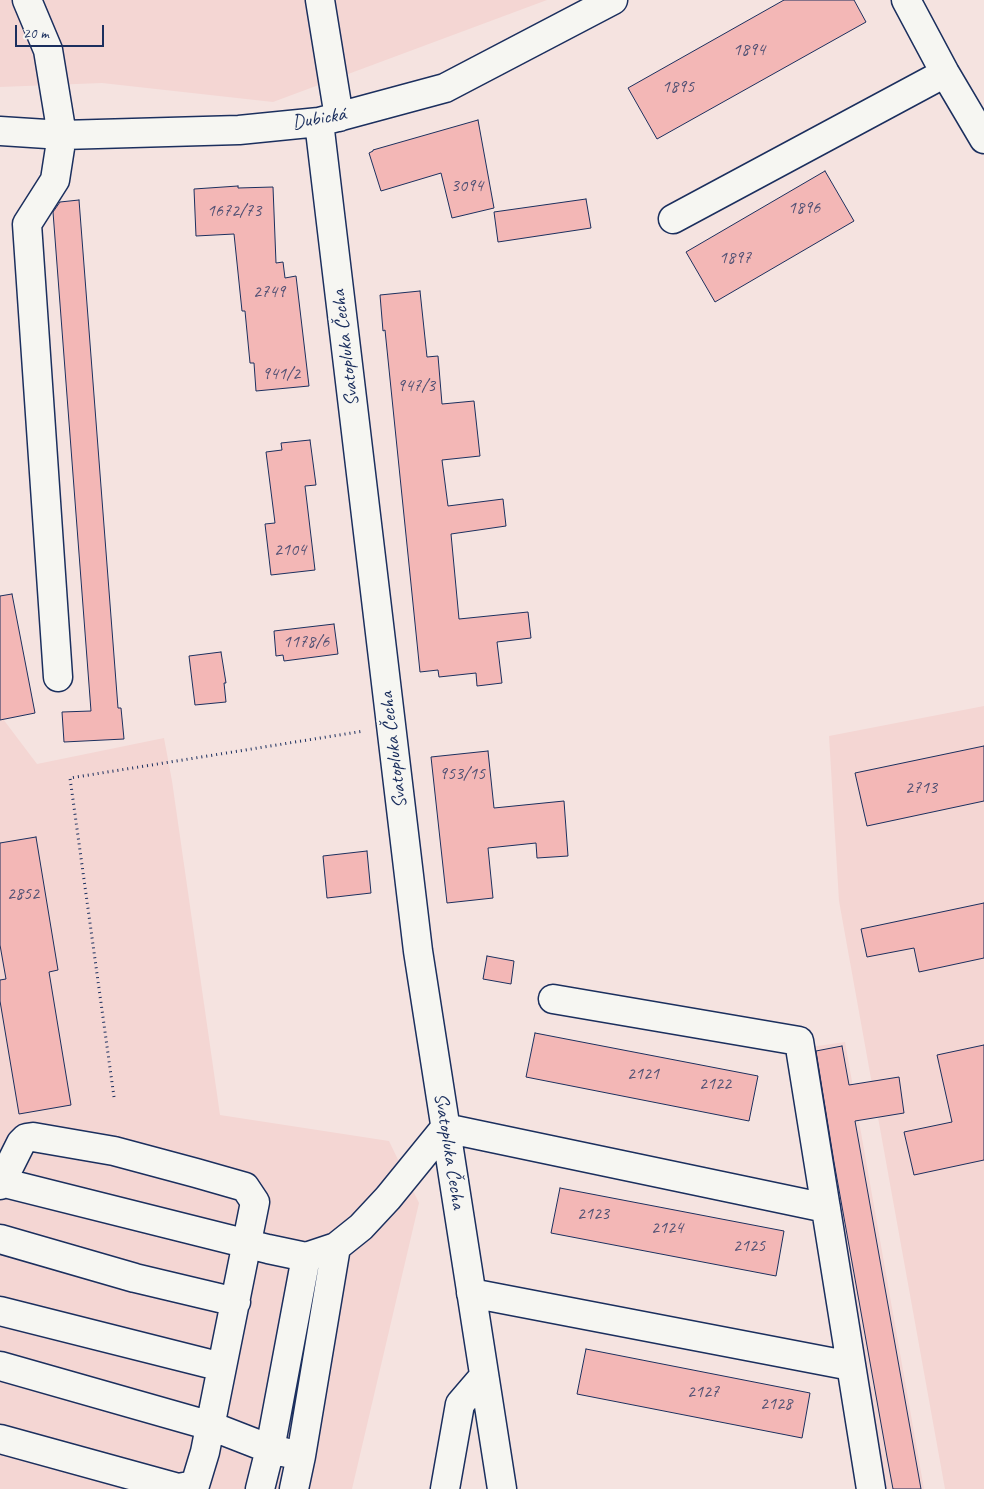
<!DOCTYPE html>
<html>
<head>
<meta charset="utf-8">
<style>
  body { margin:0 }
  #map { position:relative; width:984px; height:1489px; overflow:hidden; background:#f5e3e0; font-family:Caveat,sans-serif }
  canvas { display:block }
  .scale { position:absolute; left:15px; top:25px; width:89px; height:22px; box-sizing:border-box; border:2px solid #1b2f5e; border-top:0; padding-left:6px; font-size:15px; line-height:18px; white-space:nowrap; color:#1b2f5e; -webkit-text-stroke:4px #f6f6f2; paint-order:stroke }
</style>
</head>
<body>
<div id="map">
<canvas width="984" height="1489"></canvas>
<div class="scale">20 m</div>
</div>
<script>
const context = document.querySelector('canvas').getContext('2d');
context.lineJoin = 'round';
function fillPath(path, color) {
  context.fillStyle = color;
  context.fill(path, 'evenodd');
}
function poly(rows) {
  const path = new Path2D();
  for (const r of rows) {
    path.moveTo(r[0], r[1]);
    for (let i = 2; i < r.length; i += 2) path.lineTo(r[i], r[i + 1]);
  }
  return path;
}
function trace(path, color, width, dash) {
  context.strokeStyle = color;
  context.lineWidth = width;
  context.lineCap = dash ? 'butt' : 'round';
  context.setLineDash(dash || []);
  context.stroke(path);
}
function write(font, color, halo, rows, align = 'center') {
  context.font = font + ' Caveat,sans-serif';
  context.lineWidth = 5;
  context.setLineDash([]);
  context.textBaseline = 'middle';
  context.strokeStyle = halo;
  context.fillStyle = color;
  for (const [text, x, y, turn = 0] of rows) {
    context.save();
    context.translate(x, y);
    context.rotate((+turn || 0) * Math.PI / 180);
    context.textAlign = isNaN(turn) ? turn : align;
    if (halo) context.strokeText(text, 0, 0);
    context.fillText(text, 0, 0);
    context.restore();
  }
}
const built = poly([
  [0,0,547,0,273,102,102,83,0,87],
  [984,706,984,1489,945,1489,839,901,829,736],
  [0,715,37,764,164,738,172,781,220,1115,389,1141,419,1203,352,1489,0,1489],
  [845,1042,924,1489,879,1489,804,1048]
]);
const building = poly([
  [784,0,854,0,866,22,657,139,628,88,784,0],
  [478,120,494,208,452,218,441,173,381,191,369,153,373,151,373,150,478,120],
  [825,171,854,221,715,302,686,252,825,171],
  [238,186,238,188,273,187,276,263,283,262,285,278,296,276,309,386,256,391,254,363,250,363,245,311,242,311,234,234,196,236,194,189,238,186],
  [586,199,591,228,498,242,494,212,586,199],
  [79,200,118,708,121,708,124,739,64,742,62,712,91,711,53,212,60,202,79,200],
  [420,291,427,357,438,356,442,404,474,401,480,456,442,460,448,506,503,499,506,526,451,534,459,619,528,612,531,638,497,642,502,683,477,686,476,673,439,677,438,670,420,672,385,330,383,331,380,295,420,291],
  [310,440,316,485,305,486,315,570,271,575,265,524,275,523,266,452,282,450,281,443,310,440],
  [12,594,35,713,0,720,0,596,12,594],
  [334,624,338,654,284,661,283,655,276,656,274,631,334,624],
  [221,652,226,683,224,683,226,702,195,705,189,656,221,652],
  [984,746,984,801,867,826,855,773,984,746],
  [488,751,494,808,564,801,568,856,537,858,536,843,488,848,493,898,447,903,431,757,488,751],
  [36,837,58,970,49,972,71,1105,19,1114,0,1001,0,980,6,979,0,945,0,843,36,837],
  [367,851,371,893,327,898,323,856,367,851],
  [984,903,984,958,919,972,914,948,867,957,861,929,984,903],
  [487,956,514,961,511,984,483,979,487,956],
  [535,1033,758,1076,749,1121,526,1077,535,1033],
  [984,1045,984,1160,914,1175,904,1132,952,1122,937,1055,984,1045],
  [842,1046,849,1085,899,1077,904,1113,855,1121,921,1489,893,1489,887,1457,834,1162,816,1051,842,1046],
  [560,1188,784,1231,776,1276,551,1233,560,1188],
  [586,1349,810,1393,802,1438,577,1394,586,1349]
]);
const path = poly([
  [114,1097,70,778,364,731]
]);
const minor = poly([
  [27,0,48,50,62,135,55,180,27,224,58,677],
  [320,0,339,117],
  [906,0,945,73,984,139],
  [319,122,418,951,502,1489],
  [0,131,62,135,239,130,319,122,445,88,613,0],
  [673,219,945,73],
  [553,999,799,1041,871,1489],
  [1,1182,268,1249,306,1257,336,1247,361,1227,388,1198,445,1128,826,1208],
  [0,1185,21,1143,26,1138,33,1137,114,1151,196,1173,245,1187,255,1202,205,1452,195,1485,178,1488,0,1439],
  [0,1239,135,1278,236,1302],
  [471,1293,851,1366],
  [0,1311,222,1367],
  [0,1366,211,1426,270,1449,301,1456],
  [260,1489,270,1449,306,1257],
  [294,1489,301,1456,336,1247],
  [445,1489,460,1404,484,1376]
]);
const numberNames = [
  ["1894",749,50],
  ["1895",678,87],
  ["3094",467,186],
  ["1896",804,208],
  ["1672/73",234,211],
  ["1897",735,258],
  ["2749",269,292],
  ["941/2",281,374],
  ["947/3",416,386],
  ["2104",290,550],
  ["1178/6",306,642],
  ["953/15",462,774],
  ["2713",921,788],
  ["2852",23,894],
  ["2121",643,1074],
  ["2122",715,1084],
  ["2123",593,1214],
  ["2124",667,1228],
  ["2125",749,1246],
  ["2127",703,1392],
  ["2128",776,1404]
];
const streetNames = [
  ["Dubická",319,119,-10],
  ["Svatopluka Čecha",346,348,-97],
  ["Svatopluka Čecha",394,750,-97],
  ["Svatopluka Čecha",449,1151,81]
];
fillPath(built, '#f4d6d3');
fillPath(building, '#f3b7b6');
trace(building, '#1b2f5e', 1);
trace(minor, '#1b2f5e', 31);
trace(path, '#1b2f5e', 3, [1, 4]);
trace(minor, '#f6f6f2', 28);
write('18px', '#515174', null, numberNames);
write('20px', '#1b2f5e', '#f6f6f2', streetNames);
</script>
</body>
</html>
